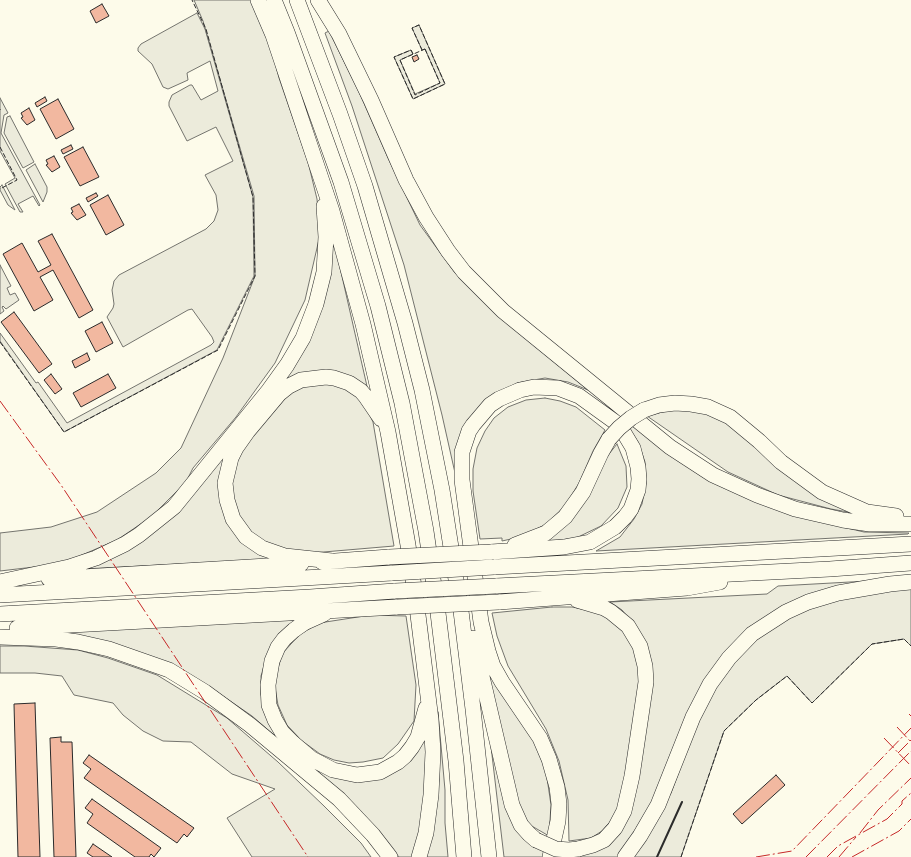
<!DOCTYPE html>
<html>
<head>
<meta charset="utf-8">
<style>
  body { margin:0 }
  canvas { display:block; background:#fdfbea }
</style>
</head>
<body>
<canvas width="911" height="857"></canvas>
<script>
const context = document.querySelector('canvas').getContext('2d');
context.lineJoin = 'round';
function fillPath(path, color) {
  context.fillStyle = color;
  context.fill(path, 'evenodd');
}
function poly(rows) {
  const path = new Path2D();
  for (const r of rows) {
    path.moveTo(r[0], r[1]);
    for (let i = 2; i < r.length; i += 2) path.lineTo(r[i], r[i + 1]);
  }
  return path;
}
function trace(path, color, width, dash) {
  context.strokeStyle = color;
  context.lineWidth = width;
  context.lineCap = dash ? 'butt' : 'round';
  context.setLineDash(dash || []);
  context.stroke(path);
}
const green = poly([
  [194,0,255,0,271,47,279,78,308,162,317,199,320,235,305,300,275,363,236,417,193,468,186,482,151,517,117,540,75,558,51,565,0,571,0,533,51,527,97,512,156,473,181,448,223,358,255,276,254,196,203,21,194,0],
  [197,13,205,29,253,197,254,276,217,350,64,432,0,341,0,333,36,383,38,382,67,423,211,345,214,342,212,337,192,309,188,310,123,347,107,317,113,308,114,304,112,290,113,286,114,281,119,275,206,229,214,221,218,210,216,195,205,175,233,161,216,127,187,141,169,106,169,102,172,95,190,85,192,85,201,100,218,91,210,61,187,73,188,80,168,89,163,87,152,64,138,51,138,48,141,44,197,13],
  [419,25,445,84,413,99,394,57,411,50,413,54,400,60,415,94,440,83,425,49,422,50,412,28,419,25],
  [329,31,359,92,388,158,420,225,455,273,497,315,588,390,568,382,545,378,517,383,495,395,455,473,442,415,404,265,352,106,325,33,329,31],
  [0,98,8,113,4,115,1,133,40,205,39,206,33,196,18,204,23,212,20,212,5,184,15,178,0,151,0,98],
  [10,116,34,162,23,168,4,133,7,117,10,116],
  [35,164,47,187,47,192,43,202,26,170,35,164],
  [2,185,15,210,8,205,0,190,0,187,2,185],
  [333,237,369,395,358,385,301,377,237,441,224,504,278,559,83,569,136,542,294,362,333,237],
  [0,265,11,286,7,288,10,295,15,293,19,300,6,309,3,306,2,307,4,311,0,314,0,265],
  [333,383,348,389,356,395,365,405,373,422,394,546,300,554,261,541,244,524,236,511,232,492,232,478,241,450,288,395,302,387,333,383],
  [545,398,560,401,576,407,605,430,593,451,579,483,565,506,546,524,524,536,502,541,502,538,480,539,473,491,473,469,477,448,485,431,494,418,508,407,526,400,545,398],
  [678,408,716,414,865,515,831,509,778,495,728,472,647,416,678,408],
  [634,423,694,469,817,521,864,532,909,533,908,534,596,551,620,537,634,519,642,504,646,483,645,462,638,442,629,428,634,423],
  [617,444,626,466,627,487,618,508,601,526,576,538,538,543,617,444],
  [868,581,736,641,656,795,619,857,576,857,598,850,612,839,644,736,638,630,622,610,610,602,767,594,778,586,868,581],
  [911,586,911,646,904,639,872,644,812,703,787,676,756,700,724,731,681,857,633,857,671,793,703,706,723,673,745,649,778,623,809,608,849,596,911,586],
  [552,607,572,607,592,611,605,616,622,628,639,657,640,684,624,785,616,815,602,831,591,838,569,841,568,800,559,761,546,729,508,666,497,636,492,613,552,607],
  [371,615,406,616,416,685,414,721,398,744,383,758,363,762,349,763,334,760,320,754,301,740,287,725,278,705,274,682,282,654,299,635,319,623,371,615],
  [297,619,266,659,261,676,261,694,265,713,352,781,425,738,427,740,424,813,413,857,399,857,377,830,348,799,252,716,214,690,70,636,70,631,297,619],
  [0,646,24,646,78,650,108,658,157,675,227,718,278,762,324,806,361,843,371,857,252,857,227,818,275,789,232,774,191,742,163,741,143,731,123,715,113,703,74,695,62,676,35,673,0,673,0,646],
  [484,654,534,741,546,771,551,805,549,836,530,825,522,814,518,804,484,654],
  [438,712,445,790,445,823,448,857,425,857,439,780,438,712],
  [488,721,508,809,546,852,545,857,504,857,488,721]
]);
const building = poly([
  [102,4,109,16,96,23,90,11,102,4],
  [417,55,419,59,414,62,412,57,417,55],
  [45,97,47,101,37,107,35,103,45,97],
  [58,99,74,129,56,139,40,109,58,99],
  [29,108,35,120,27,125,21,118,23,117,21,113,29,108],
  [71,145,73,149,63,154,61,150,71,145],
  [83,147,99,177,80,186,64,157,83,147],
  [54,156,60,167,52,172,46,165,48,164,46,160,54,156],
  [96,193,98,196,88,202,86,198,96,193],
  [108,195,124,225,106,235,90,205,108,195],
  [79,204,86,215,77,220,71,213,73,212,71,208,79,204],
  [52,234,93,310,79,318,53,270,40,277,53,300,34,311,3,254,22,243,38,272,51,265,38,241,52,234],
  [14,312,52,364,39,373,1,322,14,312],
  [102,322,113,343,96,352,85,331,102,322],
  [87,353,90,360,75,368,72,361,87,353],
  [51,374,62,389,55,394,44,380,51,374],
  [108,374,116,388,81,407,73,393,108,374],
  [35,703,40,857,18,857,14,704,35,703],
  [61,737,61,742,72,742,76,857,54,857,50,738,61,737],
  [89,755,194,828,187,837,184,834,177,843,84,778,91,769,83,763,89,755],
  [776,775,785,785,742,824,733,814,776,775],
  [92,799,161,848,154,857,151,854,149,857,135,857,87,823,93,814,85,808,92,799],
  [93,844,112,857,93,857,87,853,93,844]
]);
const motorway = poly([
  [258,0,273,35,332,211,363,324,388,432,408,545,418,615,431,720,433,752,431,795,426,833,419,857],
  [274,0,287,32,341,182,378,306,402,403,426,531,438,613,456,761,464,857],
  [297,0,340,114,365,186,405,323,422,390,442,490,461,611,473,709,489,857],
  [318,0,339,34,371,100,406,180,426,217,448,251,464,272,503,311,670,447,713,475,757,495,795,509,843,520,870,524,911,524],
  [644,410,659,405,675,403,691,404,708,407,730,417,759,441,781,462,822,492,867,512,896,516],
  [515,545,546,533,565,517,583,492,601,453,609,439],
  [491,552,564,547,590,542,615,527,625,517,631,509,638,490,639,479,638,467,633,448,624,433,615,422,579,396,558,388,534,387,520,390,499,399,490,405,473,425,469,431,462,452,462,480,481,622,488,651,493,666,502,682,540,738,549,759,557,787,559,804,558,821,550,857],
  [332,561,285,556,262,548,246,537,233,519,227,500,225,483,231,458,236,448,248,431,279,394,289,386,301,380,326,377,334,378,349,383,361,391,366,397,381,419],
  [322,562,389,557],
  [494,567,911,544],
  [49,579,301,564],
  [0,582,69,567,96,558,125,544,139,535,174,507,269,390,287,365,303,338,316,304,324,272,326,237,324,206],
  [496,586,830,569,911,563],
  [0,595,392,573],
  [577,600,604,608,611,612,628,626,640,646,645,666,646,682,632,776,624,811,615,828,604,840,593,845,578,849],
  [499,602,687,588,720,582],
  [0,614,310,597,395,591],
  [324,614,304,623,294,630,284,639,278,647,272,661,268,685,269,705,275,720,282,732,293,743,312,759,333,770,357,775,380,772,398,762,405,756,412,747,418,737,426,708],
  [17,628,397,607],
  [0,637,56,639,78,642,109,649,169,670,205,692,250,725,339,799,373,835,390,857],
  [473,638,512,805,521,825,529,834,536,840],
  [625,857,640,836,658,805,693,717,710,684,729,658,752,634,786,612,808,602,838,593,890,584,911,582]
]);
const motorwayBridge = poly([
  [609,439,619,428,631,418,644,410],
  [389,557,491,552],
  [392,573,494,567],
  [395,591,496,586],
  [397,607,499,602],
  [536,840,556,849,569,850,578,849]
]);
const fence = poly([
  [425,49,440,83,415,95,400,60,425,49],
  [413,54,411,50,394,57,413,99,445,84,419,25,412,28,422,50],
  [0,109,0,110],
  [0,147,17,180,0,189],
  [0,342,64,432,218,350,255,276,253,197,206,29,192,0],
  [681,857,724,731,756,700,787,676,812,703,872,644,904,639,911,646]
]);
const wall = poly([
  [657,857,682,802]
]);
const power = poly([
  [0,401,61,485,308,857],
  [909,714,911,716],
  [897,727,911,742],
  [884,738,911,766],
  [898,753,911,740],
  [860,833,878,810,911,778],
  [756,857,792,851,911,728],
  [806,857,911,751],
  [827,857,838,846,887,819,902,804,902,801,911,793],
  [839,857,856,837],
  [852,857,899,831,911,819]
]);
fillPath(green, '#ecebdb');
trace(green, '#74746e', 1);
fillPath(building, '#f2b8a0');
trace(building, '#2b2b2b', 1);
trace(motorway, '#2b2b2b', 16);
trace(motorway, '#fdfbea', 15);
trace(motorwayBridge, '#2b2b2b', 16, []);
trace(motorwayBridge, '#fdfbea', 15);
trace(fence, '#2b2b2b', 1, [5, 2]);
trace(wall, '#2b2b2b', 2);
trace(power, '#c62828', 1, [14, 3, 2, 3]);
</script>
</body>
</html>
